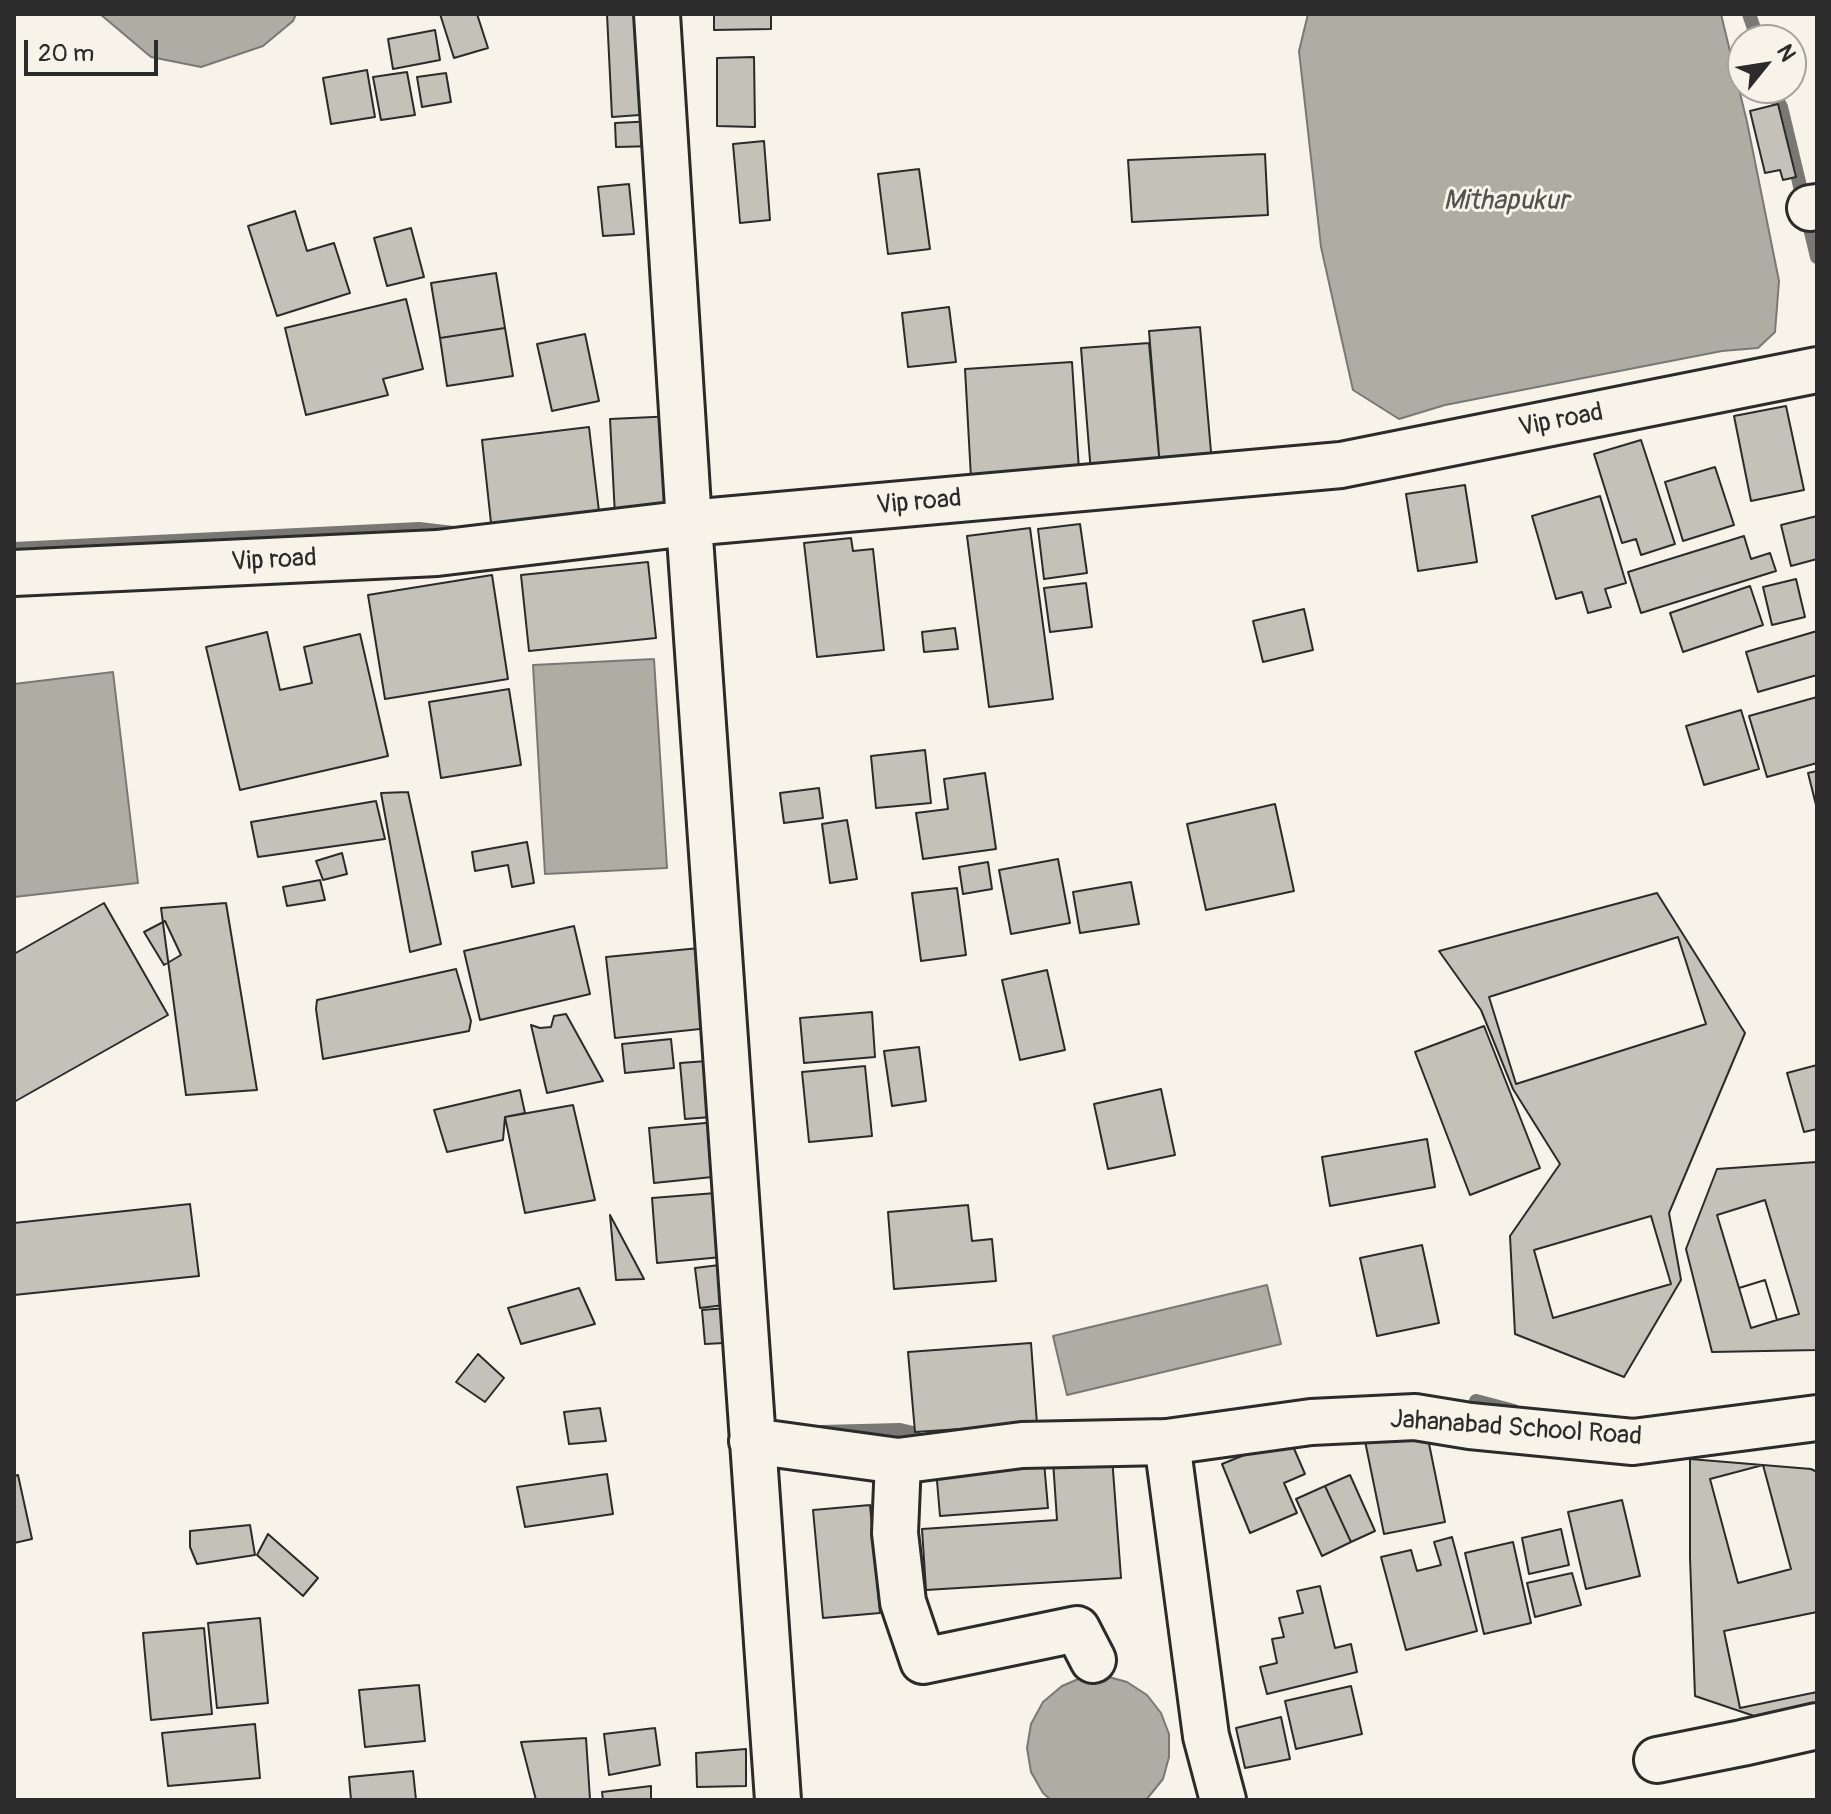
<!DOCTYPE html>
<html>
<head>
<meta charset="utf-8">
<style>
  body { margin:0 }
  #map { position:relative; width:1831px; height:1814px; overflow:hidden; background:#f7f3e8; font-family:Pangolin,sans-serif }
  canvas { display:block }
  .frame { position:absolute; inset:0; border:16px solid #2b2b2b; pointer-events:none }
  .north { position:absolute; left:1727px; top:24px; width:80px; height:80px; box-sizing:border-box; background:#f7f3e8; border:2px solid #a5a39c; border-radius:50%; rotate:60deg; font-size:22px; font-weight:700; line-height:32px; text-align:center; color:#2b2b2b }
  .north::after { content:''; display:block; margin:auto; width:28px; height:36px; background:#2b2b2b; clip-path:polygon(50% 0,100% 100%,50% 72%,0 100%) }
  .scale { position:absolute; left:24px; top:40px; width:134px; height:36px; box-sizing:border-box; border:4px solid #2b2b2b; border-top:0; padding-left:10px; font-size:24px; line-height:28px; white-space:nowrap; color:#2b2b2b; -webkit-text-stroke:6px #f7f3e8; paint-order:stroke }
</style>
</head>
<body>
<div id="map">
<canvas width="1831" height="1814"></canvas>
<div class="frame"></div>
<div class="north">N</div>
<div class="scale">20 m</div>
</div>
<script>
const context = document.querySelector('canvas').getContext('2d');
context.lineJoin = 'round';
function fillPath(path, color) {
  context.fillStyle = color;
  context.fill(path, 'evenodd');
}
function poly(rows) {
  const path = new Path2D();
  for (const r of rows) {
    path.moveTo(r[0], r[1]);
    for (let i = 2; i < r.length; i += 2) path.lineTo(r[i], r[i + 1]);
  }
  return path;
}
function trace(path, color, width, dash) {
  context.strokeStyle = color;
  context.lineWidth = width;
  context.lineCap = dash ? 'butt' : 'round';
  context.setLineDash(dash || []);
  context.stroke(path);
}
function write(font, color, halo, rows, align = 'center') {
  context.font = font + ' Pangolin,sans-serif';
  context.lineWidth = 6;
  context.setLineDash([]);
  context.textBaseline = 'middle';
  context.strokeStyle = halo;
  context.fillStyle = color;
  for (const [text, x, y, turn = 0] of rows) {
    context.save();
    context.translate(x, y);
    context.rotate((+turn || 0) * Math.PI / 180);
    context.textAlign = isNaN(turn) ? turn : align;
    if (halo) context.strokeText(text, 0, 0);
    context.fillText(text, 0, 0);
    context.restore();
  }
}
const water = poly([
  [100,14,296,14,293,21,263,46,201,67,151,57,100,14],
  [1308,14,1721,14,1747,122,1779,281,1775,332,1758,348,1722,351,1445,405,1399,419,1353,390,1321,247,1299,51,1308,14],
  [654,659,667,868,545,874,533,665,654,659],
  [113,672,138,883,14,897,14,684,113,672],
  [1267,1285,1281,1344,1067,1395,1053,1336,1267,1285],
  [1105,1676,1127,1682,1147,1695,1161,1713,1169,1734,1169,1757,1163,1779,1146,1800,1051,1800,1043,1793,1031,1772,1027,1748,1031,1724,1043,1702,1062,1686,1083,1677,1105,1676]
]);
const stream = poly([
  [1749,14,1758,40],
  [1770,88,1781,107,1817,257],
  [14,549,419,529,453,533],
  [1476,1401,1514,1411],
  [821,1432,900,1430,913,1433,915,1445,927,1444]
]);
const building = poly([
  [440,14,477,14,488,48,454,58,440,14],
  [607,14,647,14,653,114,612,117,607,14],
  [714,14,771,14,771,29,714,30,714,14],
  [435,30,440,60,393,69,388,39,435,30],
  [754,57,755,127,717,126,717,58,754,57],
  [367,70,375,117,331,124,323,78,367,70],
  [407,72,415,115,381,120,373,77,407,72],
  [446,73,451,102,422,107,417,77,446,73],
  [1778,104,1796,177,1783,180,1780,170,1765,173,1750,111,1778,104],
  [655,121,656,146,616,147,615,123,655,121],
  [764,141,770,220,740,223,733,144,764,141],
  [1265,154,1268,215,1132,222,1128,160,1265,154],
  [919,169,930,249,888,254,878,174,919,169],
  [629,184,634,234,603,236,598,187,629,184],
  [295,211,307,251,334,243,350,293,277,316,248,226,295,211],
  [411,228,424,277,387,286,374,238,411,228],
  [496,273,505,328,440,338,431,283,496,273],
  [406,299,423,369,383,379,388,395,306,415,285,328,406,299],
  [949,307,956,362,908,367,902,313,949,307],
  [1200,327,1212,463,1160,467,1149,331,1200,327],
  [505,328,513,376,447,386,440,338,505,328],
  [585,334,599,401,552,411,537,344,585,334],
  [1149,343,1160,467,1091,473,1081,348,1149,343],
  [1072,362,1079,470,971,478,965,369,1072,362],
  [1786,406,1804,490,1751,501,1734,416,1786,406],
  [675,416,665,482,666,513,615,516,610,419,675,416],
  [589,427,600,520,492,532,482,440,589,427],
  [1641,440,1675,544,1641,555,1636,539,1622,543,1594,454,1641,440],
  [1715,467,1734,525,1683,541,1665,482,1715,467],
  [1465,485,1477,562,1418,571,1406,494,1465,485],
  [1600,496,1626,583,1605,589,1611,607,1588,613,1582,592,1556,599,1532,516,1600,496],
  [1817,516,1817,559,1791,566,1781,525,1817,516],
  [1080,524,1087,573,1044,579,1038,529,1080,524],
  [1030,528,1053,699,989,707,967,536,1030,528],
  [1744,536,1751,559,1770,553,1776,571,1641,613,1628,572,1744,536],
  [851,538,853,551,873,549,884,650,817,657,804,543,851,538],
  [648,562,656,638,529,651,521,575,648,562],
  [492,575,508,679,385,699,368,595,492,575],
  [1796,579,1805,617,1772,625,1763,587,1796,579],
  [1086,583,1092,627,1050,632,1044,588,1086,583],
  [1750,586,1763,625,1683,652,1670,613,1750,586],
  [1304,609,1313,650,1263,662,1253,621,1304,609],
  [955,628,958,649,924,652,922,632,955,628],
  [1817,631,1817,675,1758,692,1746,652,1817,631],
  [267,632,280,690,312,683,304,647,360,634,388,756,240,790,206,647,267,632],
  [509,689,521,765,441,778,429,702,509,689],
  [1817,697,1817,763,1767,777,1749,716,1817,697],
  [1741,710,1759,769,1704,785,1686,726,1741,710],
  [925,750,931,803,876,808,871,756,925,750],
  [1817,771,1817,809,1808,773,1817,771],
  [985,773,996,849,923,859,916,813,948,809,944,779,985,773],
  [819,788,823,818,784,823,780,793,819,788],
  [408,792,441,944,410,952,381,793,408,792],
  [376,801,385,839,258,857,251,822,376,801],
  [1275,804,1294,891,1206,910,1187,824,1275,804],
  [847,820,857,879,830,883,822,824,847,820],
  [527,842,534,883,512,887,508,865,475,871,472,852,527,842],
  [342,853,347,874,323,880,316,861,342,853],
  [1058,859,1070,923,1011,934,999,870,1058,859],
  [988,862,992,889,963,894,959,867,988,862],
  [320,880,325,900,287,906,283,887,320,880],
  [1131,882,1139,924,1080,933,1073,892,1131,882],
  [957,888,966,955,921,961,912,893,957,888],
  [1657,893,1745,1033,1669,1213,1681,1280,1624,1377,1515,1334,1510,1236,1560,1164,1513,1089,1481,1010,1439,951,1657,893],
  [104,903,168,1015,14,1102,14,954,104,903],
  [226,903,257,1090,186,1095,161,908,226,903],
  [165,921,181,955,164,965,144,932,165,921],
  [574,926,590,994,480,1020,464,951,574,926],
  [1678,937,1706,1024,1516,1084,1489,997,1678,937],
  [710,947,719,1027,615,1038,606,957,710,947],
  [456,969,471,1021,469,1031,323,1059,316,1009,317,1000,456,969],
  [1047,970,1065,1050,1020,1060,1002,980,1047,970],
  [872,1012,875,1057,804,1063,800,1018,872,1012],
  [566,1014,603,1081,547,1093,531,1025,540,1028,551,1027,554,1016,566,1014],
  [1484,1026,1540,1168,1470,1195,1415,1052,1484,1026],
  [671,1039,674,1068,625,1073,622,1044,671,1039],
  [919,1047,926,1101,892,1106,884,1051,919,1047],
  [720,1060,725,1116,685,1119,680,1063,720,1060],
  [1817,1065,1817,1129,1804,1132,1787,1073,1817,1065],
  [865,1066,872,1136,809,1142,802,1072,865,1066],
  [1161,1089,1175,1155,1108,1169,1094,1104,1161,1089],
  [520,1090,525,1113,505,1117,503,1140,447,1152,434,1110,520,1090],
  [573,1105,595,1200,525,1213,505,1117,573,1105],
  [717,1122,722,1176,654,1183,649,1128,717,1122],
  [1427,1139,1435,1187,1330,1206,1322,1157,1427,1139],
  [1817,1162,1817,1350,1712,1352,1686,1249,1717,1169,1817,1162],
  [716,1193,722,1257,657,1263,652,1198,716,1193],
  [1765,1200,1799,1314,1777,1320,1765,1280,1739,1288,1717,1215,1765,1200],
  [190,1204,199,1276,14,1295,14,1223,190,1204],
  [968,1205,972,1241,992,1239,996,1281,894,1289,888,1212,968,1205],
  [610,1215,644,1279,616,1280,610,1215],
  [1651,1216,1671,1284,1553,1318,1534,1250,1651,1216],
  [1422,1245,1439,1323,1377,1336,1360,1258,1422,1245],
  [736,1263,740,1303,700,1308,695,1268,736,1263],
  [1765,1280,1777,1320,1751,1328,1739,1288,1765,1280],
  [579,1288,595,1324,521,1344,508,1308,579,1288],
  [740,1307,743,1342,705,1344,702,1310,740,1307],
  [1031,1343,1037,1424,915,1432,908,1352,1031,1343],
  [478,1354,504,1378,485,1402,456,1382,478,1354],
  [600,1408,606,1441,569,1444,564,1412,600,1408],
  [1426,1429,1445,1522,1384,1534,1365,1441,1426,1429],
  [1289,1437,1305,1474,1284,1483,1297,1513,1250,1533,1222,1464,1289,1437],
  [1112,1457,1121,1578,926,1590,922,1529,1057,1520,1053,1461,1112,1457],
  [1690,1459,1811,1469,1817,1472,1817,1708,1766,1720,1695,1696,1690,1558,1690,1459],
  [1044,1462,1048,1508,940,1516,936,1469,1044,1462],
  [1763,1465,1791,1569,1738,1583,1710,1479,1763,1465],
  [607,1474,613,1514,525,1527,517,1487,607,1474],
  [18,1475,32,1539,14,1543,14,1476,18,1475],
  [1350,1475,1375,1531,1351,1542,1325,1486,1350,1475],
  [1325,1486,1351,1542,1322,1556,1296,1499,1325,1486],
  [1622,1500,1640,1576,1586,1589,1568,1512,1622,1500],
  [870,1505,880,1613,823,1618,813,1510,870,1505],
  [250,1525,255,1555,197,1564,190,1547,190,1531,250,1525],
  [1561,1529,1569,1565,1529,1574,1522,1538,1561,1529],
  [268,1534,318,1578,303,1596,257,1555,268,1534],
  [1452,1537,1477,1631,1406,1650,1381,1557,1411,1550,1417,1571,1441,1565,1434,1542,1452,1537],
  [1513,1542,1531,1623,1484,1634,1465,1553,1513,1542],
  [1572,1573,1581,1605,1535,1617,1527,1583,1572,1573],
  [1320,1586,1335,1648,1351,1644,1357,1672,1267,1694,1260,1667,1277,1663,1272,1639,1284,1637,1279,1618,1303,1613,1297,1591,1320,1586],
  [1817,1612,1817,1692,1740,1708,1724,1631,1817,1612],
  [260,1618,268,1703,217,1708,208,1623,260,1618],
  [204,1628,212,1714,151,1720,143,1633,204,1628],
  [419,1685,425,1741,365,1747,359,1690,419,1685],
  [1351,1686,1362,1734,1296,1749,1285,1701,1351,1686],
  [1281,1717,1290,1759,1245,1768,1236,1728,1281,1717],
  [255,1724,260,1778,168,1786,162,1733,255,1724],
  [655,1728,660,1765,609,1775,604,1734,655,1728],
  [586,1738,590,1799,536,1800,521,1742,586,1738],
  [746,1749,746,1786,697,1787,696,1753,746,1749],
  [413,1771,416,1800,351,1800,349,1777,413,1771],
  [651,1786,651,1800,603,1800,602,1792,651,1786]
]);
const street = poly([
  [1167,1442,1206,1736,1223,1800],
  [898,1461,895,1533,903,1602,923,1661,1077,1629,1093,1660]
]);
const secondary = poly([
  [657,14,689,523,778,1800],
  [1810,208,1817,207],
  [14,573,437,553,689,523,1341,465,1817,370],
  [752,1441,898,1461,1022,1445,1167,1442,1311,1422,1415,1417,1470,1426,1633,1442,1817,1418],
  [1657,1760,1742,1743,1817,1726]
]);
const streetNames = [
  ["Vip road",1561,421,-11],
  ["Vip road",919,503,-5],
  ["Vip road",274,561,-3],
  ["Jahanabad School Road",1516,1429,4]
];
const waterNames = [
  ["Mithapukur",1506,202]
];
fillPath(water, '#afaca4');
trace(water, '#7a7874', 2);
trace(stream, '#7a7874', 14);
fillPath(building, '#c4c1b9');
trace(building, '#2b2b2b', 2);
trace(street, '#2b2b2b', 50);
trace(secondary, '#2b2b2b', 50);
trace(street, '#f7f3e8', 44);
trace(secondary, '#f7f3e8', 44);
write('26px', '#2b2b2b', '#f7f3e8', streetNames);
write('italic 28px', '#53524f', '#f7f3e8', waterNames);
</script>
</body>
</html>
